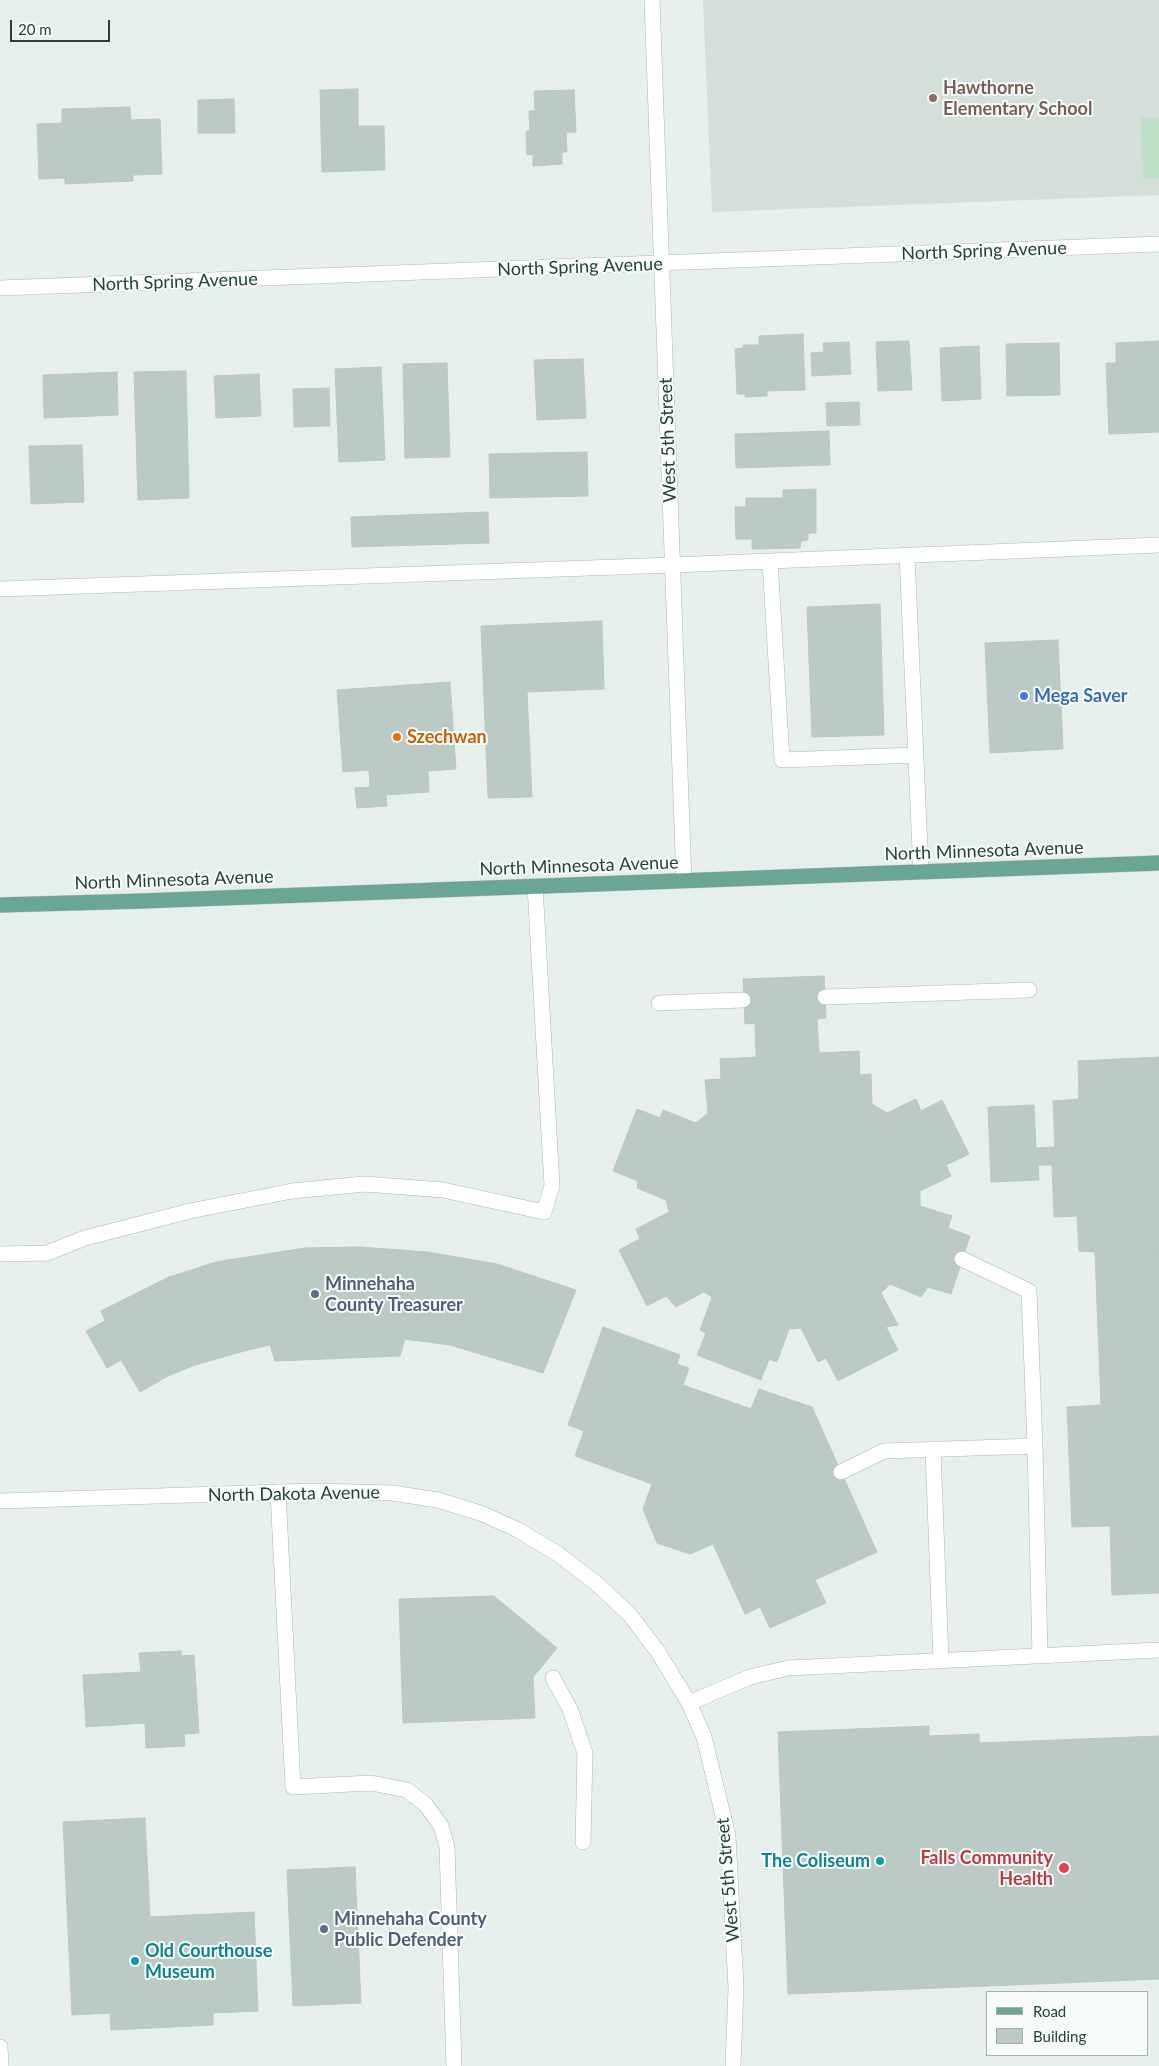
<!DOCTYPE html>
<html>
<head>
<meta charset="utf-8">
<style>
  body { margin:0 }
  #map { position:relative; width:1159px; height:2066px; overflow:hidden; background:#e6efeb; font-family:Lato,sans-serif }
  canvas { display:block }
  .legend { position:absolute; left:986px; top:1991px; width:162px; height:65px; box-sizing:border-box; background:#f7fbf9; border:1px solid #a3b1ad; margin:0; padding:6px 9px; list-style:none; font-size:15px; color:#24423a }
  .legend li { display:flex; align-items:center; gap:10px; height:25px }
  .legend b { width:25px; border:1px solid #a3b1ad }
  .scale { position:absolute; left:10px; top:20px; width:100px; height:22px; box-sizing:border-box; border:2px solid #24423a; border-top:0; padding-left:6px; font-size:15px; line-height:18px; white-space:nowrap; color:#24423a; -webkit-text-stroke:4px #f7fbf9; paint-order:stroke }
</style>
</head>
<body>
<div id="map">
<canvas width="1159" height="2066"></canvas>
<ul class="legend">
<li><b style="height:6px;background:#6aa596"></b>Road</li>
<li><b style="height:14px;background:#bbcac4"></b>Building</li>
</ul>
<div class="scale">20 m</div>
</div>
<script>
const context = document.querySelector('canvas').getContext('2d');
context.lineJoin = 'round';
function fillPath(path, color) {
  context.fillStyle = color;
  context.fill(path, 'evenodd');
}
function poly(rows) {
  const path = new Path2D();
  for (const r of rows) {
    path.moveTo(r[0], r[1]);
    for (let i = 2; i < r.length; i += 2) path.lineTo(r[i], r[i + 1]);
  }
  return path;
}
function trace(path, color, width, dash) {
  context.strokeStyle = color;
  context.lineWidth = width;
  context.lineCap = dash ? 'butt' : 'round';
  context.setLineDash(dash || []);
  context.stroke(path);
}
function write(font, color, halo, rows, align = 'center') {
  context.font = font + ' Lato,sans-serif';
  context.lineWidth = 4;
  context.setLineDash([]);
  context.textBaseline = 'middle';
  context.strokeStyle = halo;
  context.fillStyle = color;
  for (const [text, x, y, turn = 0] of rows) {
    context.save();
    context.translate(x, y);
    context.rotate((+turn || 0) * Math.PI / 180);
    context.textAlign = isNaN(turn) ? turn : align;
    if (halo) context.strokeText(text, 0, 0);
    context.fillText(text, 0, 0);
    context.restore();
  }
}
const built = poly([
  [703,0,1159,0,1159,195,712,212]
]);
const green = poly([
  [1141,118,1159,118,1159,179,1143,179]
]);
const building = poly([
  [358,89,358,126,384,126,385,170,322,172,320,90,358,89],
  [574,90,576,132,566,132,567,152,562,152,562,164,533,166,533,154,527,155,526,131,530,131,529,111,535,111,534,91,574,90],
  [234,99,235,133,198,133,198,100,234,99],
  [130,107,131,120,160,119,162,174,133,175,133,181,65,184,65,178,39,179,37,124,62,123,62,109,130,107],
  [803,334,805,390,767,391,767,396,745,397,745,394,737,394,735,349,743,348,743,345,759,345,759,336,803,334],
  [909,341,912,390,878,391,876,342,909,341],
  [1159,341,1159,432,1109,434,1106,363,1116,363,1116,343,1159,341],
  [849,342,851,374,812,376,811,353,824,352,823,343,849,342],
  [1059,343,1060,395,1007,396,1006,344,1059,343],
  [979,346,981,399,942,401,940,348,979,346],
  [583,359,586,418,537,420,534,360,583,359],
  [447,363,450,457,405,458,403,364,447,363],
  [381,367,385,460,339,462,335,369,381,367],
  [186,371,189,498,138,500,134,372,186,371],
  [117,372,118,415,44,418,43,375,117,372],
  [259,374,261,416,216,418,214,376,259,374],
  [329,388,330,426,294,427,293,389,329,388],
  [859,402,860,425,827,426,826,403,859,402],
  [829,431,830,465,736,468,735,434,829,431],
  [82,445,84,502,31,504,29,446,82,445],
  [587,452,588,496,490,498,489,454,587,452],
  [816,489,816,533,808,533,808,540,801,541,800,548,752,549,752,539,736,539,735,507,746,507,746,498,783,498,783,490,816,489],
  [488,512,489,543,352,547,351,517,488,512],
  [880,604,884,735,812,737,807,607,880,604],
  [602,621,604,689,527,692,532,797,488,798,481,626,602,621],
  [1058,640,1063,749,990,753,985,643,1058,640],
  [450,682,456,769,428,771,429,792,386,795,387,806,357,808,355,788,370,787,369,770,343,772,337,690,450,682],
  [824,976,826,1018,817,1019,819,1053,859,1051,860,1075,871,1074,872,1104,887,1113,916,1099,921,1111,942,1100,969,1154,946,1165,951,1176,920,1191,920,1206,952,1216,948,1228,970,1236,951,1294,928,1287,921,1297,890,1284,881,1293,898,1325,886,1327,898,1350,838,1381,826,1358,818,1362,801,1328,789,1329,777,1362,769,1359,761,1380,697,1355,706,1333,700,1330,712,1297,704,1292,676,1307,666,1296,647,1306,619,1250,640,1239,636,1229,669,1212,666,1200,637,1188,638,1181,613,1171,637,1109,660,1118,663,1110,696,1123,708,1113,705,1080,721,1079,720,1059,756,1057,755,1023,745,1024,743,979,824,976],
  [1159,1057,1159,1250,1095,1252,1079,1251,1077,1216,1054,1217,1052,1165,1038,1165,1039,1180,991,1182,988,1107,1034,1105,1036,1148,1055,1147,1053,1101,1079,1099,1078,1061,1159,1057],
  [360,1247,428,1252,497,1264,576,1290,543,1373,450,1345,405,1339,400,1356,275,1361,270,1345,248,1350,195,1365,168,1376,140,1392,121,1360,107,1368,86,1331,105,1321,101,1311,169,1277,216,1262,247,1257,305,1248,360,1247],
  [1159,1250,1159,1593,1112,1595,1110,1526,1072,1527,1067,1407,1101,1405,1095,1252,1159,1250],
  [603,1327,680,1355,677,1364,689,1368,683,1385,751,1409,759,1389,812,1407,877,1552,815,1580,826,1603,770,1628,760,1607,745,1614,713,1544,690,1554,657,1543,643,1509,652,1484,575,1456,584,1431,568,1425,603,1327],
  [494,1596,557,1648,533,1677,535,1718,403,1723,399,1599,494,1596],
  [181,1651,181,1656,194,1655,199,1733,184,1734,185,1746,146,1748,145,1723,86,1727,83,1675,141,1672,139,1653,181,1651],
  [929,1726,929,1736,979,1734,988,1986,788,1994,778,1732,929,1726],
  [1159,1736,1159,1979,988,1986,979,1743,1159,1736],
  [145,1818,150,1917,254,1912,258,2011,213,2013,213,2025,111,2030,110,2013,72,2015,63,1822,145,1818],
  [355,1867,361,2003,293,2006,287,1870,355,1867]
]);
const service = poly([
  [907,555,921,872],
  [770,561,782,760,916,755],
  [0,589,673,565,1159,545],
  [825,997,1029,990],
  [659,1003,743,1000],
  [0,1254,47,1253,85,1238,190,1211,292,1191,365,1184,443,1190,544,1212,552,1186,535,886],
  [962,1259,1029,1291,1035,1446,1040,1656],
  [933,1450,941,1661],
  [841,1472,884,1451,1035,1446],
  [278,1492,293,1787,371,1783,407,1790,426,1805,441,1826,447,1847,454,2066],
  [553,1678,570,1709,585,1753,583,1842],
  [689,1703,750,1677,788,1668,1159,1650]
]);
const minor = poly([
  [652,0,684,881],
  [0,288,1159,244]
]);
const tertiary = poly([
  [0,1501,313,1491,392,1493,438,1500,483,1514,518,1530,558,1554,596,1583,630,1615,658,1652,689,1703,704,1737,728,1836,736,1988,733,2066],
  [0,2047,1,2066]
]);
const primary = poly([
  [0,905,142,901,1159,863]
]);
const markers = [
  [933,98,5,"#8d6e63"],
  [1024,696,5,"#3f7fe0"],
  [397,737,5,"#e8710a"],
  [315,1294,5,"#5c6f8a"],
  [880,1861,5,"#0f9aa8"],
  [1064,1868,6,"#e0444e"],
  [324,1929,5,"#5c6f8a"],
  [135,1961,5,"#0f9aa8"]
];
const educationNames = [
  ["Hawthorne",943,88],
  ["Elementary School",943,109]
];
const streetNames = [
  ["North Spring Avenue",984,251,-2],
  ["North Spring Avenue",580,267,-2],
  ["North Spring Avenue",175,282,-2],
  ["West 5th Street",668,440,-92],
  ["North Minnesota Avenue",984,851,-2],
  ["North Minnesota Avenue",579,866,-2],
  ["North Minnesota Avenue",174,880,-2],
  ["North Dakota Avenue",294,1494,-1],
  ["West 5th Street",728,1880,-95]
];
const shopNames = [
  ["Mega Saver",1034,696]
];
const foodNames = [
  ["Szechwan",407,737]
];
const serviceNames = [
  ["Minnehaha",325,1284],
  ["County Treasurer",325,1305],
  ["Minnehaha County",334,1919],
  ["Public Defender",334,1940]
];
const healthNames = [
  ["Falls Community",1053,1858],
  ["Health",1053,1879]
];
const cultureNames = [
  ["The Coliseum",870,1861],
  ["Old Courthouse",145,1951,"left"],
  ["Museum",145,1972,"left"]
];
fillPath(built, '#d4dfda');
fillPath(green, '#bfe0c8');
fillPath(building, '#bbcac4');
trace(building, '#b8c9c2', 1);
trace(service, '#a8b8b2', 16);
trace(minor, '#a8b8b2', 16);
trace(tertiary, '#a8b8b2', 16);
trace(primary, '#c2cac8', 16);
trace(service, '#fff', 15);
trace(minor, '#fff', 15);
trace(tertiary, '#fff', 15);
trace(primary, '#6aa596', 15);
for (const [x, y, r, color] of markers) {
  const dot = new Path2D();
  dot.arc(x, y, r, 0, 2 * Math.PI);
  context.fillStyle = color;
  context.fill(dot);
  trace(dot, '#f7fbf9', 2);
}
write('bold 18px', '#785e54', '#f7fbf9', educationNames, 'left');
write('18px', '#24423a', '#f7fbf9', streetNames);
write('bold 18px', '#366cbe', '#f7fbf9', shopNames, 'left');
write('bold 18px', '#c56008', '#f7fbf9', foodNames, 'left');
write('bold 18px', '#4e5e75', '#f7fbf9', serviceNames, 'left');
write('bold 18px', '#be3a42', '#f7fbf9', healthNames, 'right');
write('bold 18px', '#0d838f', '#f7fbf9', cultureNames, 'right');
</script>
</body>
</html>
